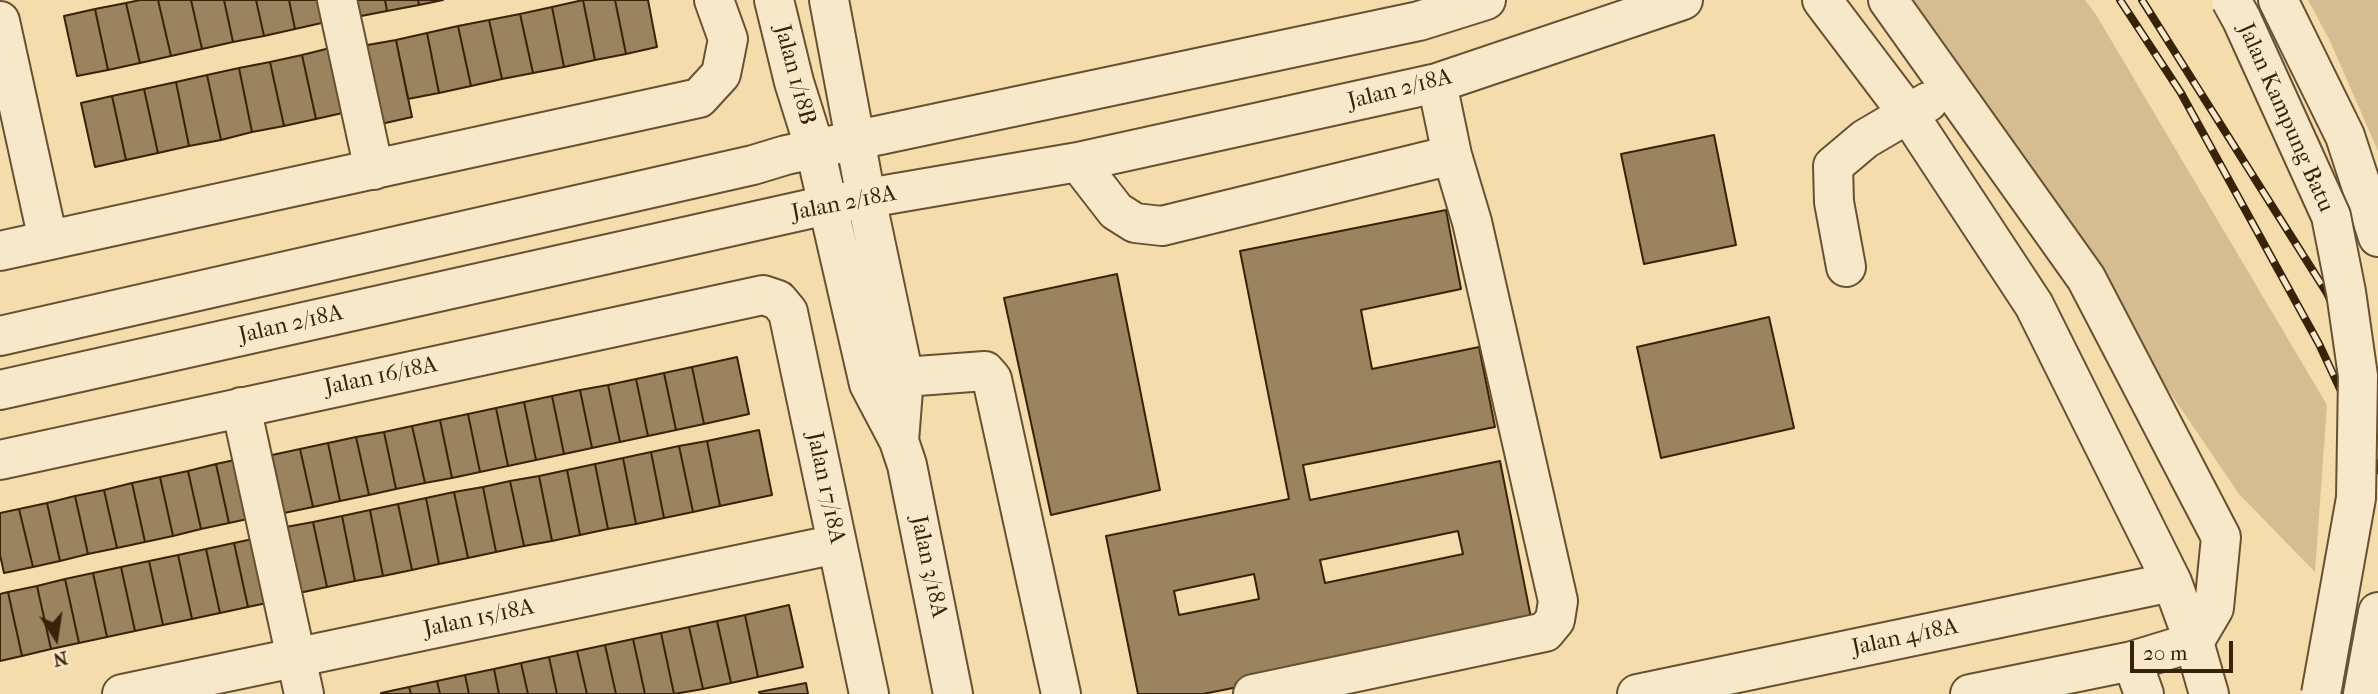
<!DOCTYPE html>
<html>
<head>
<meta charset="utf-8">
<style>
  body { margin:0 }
  #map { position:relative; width:2378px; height:694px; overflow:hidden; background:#f5dcad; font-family:"IM FELL French Canon",serif }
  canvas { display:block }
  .north { position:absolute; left:21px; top:603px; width:70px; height:70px; -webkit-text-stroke:5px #f8e8ca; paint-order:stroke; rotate:168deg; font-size:19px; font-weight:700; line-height:28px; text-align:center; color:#382308 }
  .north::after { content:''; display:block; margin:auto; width:24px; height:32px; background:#382308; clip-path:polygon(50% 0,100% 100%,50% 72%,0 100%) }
  .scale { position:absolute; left:2130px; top:641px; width:103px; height:32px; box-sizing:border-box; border:4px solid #382308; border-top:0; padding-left:9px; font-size:21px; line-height:24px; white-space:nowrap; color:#382308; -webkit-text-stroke:5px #f8e8ca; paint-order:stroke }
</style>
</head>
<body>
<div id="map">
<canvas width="2378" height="694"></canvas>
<div class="north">N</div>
<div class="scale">20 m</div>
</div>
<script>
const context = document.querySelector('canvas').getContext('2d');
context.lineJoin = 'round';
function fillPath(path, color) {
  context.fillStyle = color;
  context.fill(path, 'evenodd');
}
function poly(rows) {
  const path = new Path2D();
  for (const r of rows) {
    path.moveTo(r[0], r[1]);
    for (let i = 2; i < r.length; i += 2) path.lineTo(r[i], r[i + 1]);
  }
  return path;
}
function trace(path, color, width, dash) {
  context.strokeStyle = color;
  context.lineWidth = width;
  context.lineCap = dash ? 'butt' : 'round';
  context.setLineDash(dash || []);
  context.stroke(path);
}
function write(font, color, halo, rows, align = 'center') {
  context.font = font + ' "IM FELL French Canon",serif';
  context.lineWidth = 7;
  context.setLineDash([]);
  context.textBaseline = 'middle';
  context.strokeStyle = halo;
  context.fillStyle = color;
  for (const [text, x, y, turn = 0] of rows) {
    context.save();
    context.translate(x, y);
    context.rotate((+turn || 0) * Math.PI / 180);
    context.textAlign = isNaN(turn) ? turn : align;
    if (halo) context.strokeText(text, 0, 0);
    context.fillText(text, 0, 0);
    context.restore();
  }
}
const green = poly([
  [1903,0,2085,0,2095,13,2327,405,2315,572,2239,494],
  [2308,0,2378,0,2378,151,2330,41]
]);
const building = poly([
  [140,0,158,0,171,56,140,63,126,3,140,0],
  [158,0,191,0,202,49,171,56,158,0],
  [191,0,224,0,233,42,202,49,191,0],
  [224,0,256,0,264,36,233,42,224,0],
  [256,0,289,0,295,29,264,36,256,0],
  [289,0,322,0,326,22,295,29,289,0],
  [353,0,385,0,387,11,356,17,353,0],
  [385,0,418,0,419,5,387,11,385,0],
  [418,0,443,0,419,5,418,0],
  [583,0,595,60,564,67,552,7,583,0],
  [583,0,615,0,626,54,595,60,583,0],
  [615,0,648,0,657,47,626,54,615,0],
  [126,3,140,63,108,70,95,9,126,3],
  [552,7,564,67,533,73,520,14,552,7],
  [95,9,108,70,77,76,64,16,95,9],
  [520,14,533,73,502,79,489,20,520,14],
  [489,20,502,79,471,86,458,26,489,20],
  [458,26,471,86,439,93,427,33,458,26],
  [427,33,439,93,408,99,396,40,427,33],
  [396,40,412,117,372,126,356,47,396,40],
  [334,47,347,112,316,119,302,55,334,47],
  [302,55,316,119,284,126,270,62,302,55],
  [270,62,284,126,252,132,239,68,270,62],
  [239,68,252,132,221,140,207,75,239,68],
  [207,75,221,140,189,146,176,82,207,75],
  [176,82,189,146,158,153,144,89,176,82],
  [144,89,158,153,126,160,112,96,144,89],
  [112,96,126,160,95,167,81,103,112,96],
  [1714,135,1736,245,1644,264,1621,154,1714,135],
  [1446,210,1461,289,1361,310,1372,369,1479,347,1495,427,1303,465,1310,500,1500,461,1533,628,1203,694,1138,694,1106,536,1289,499,1240,251,1446,210],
  [1458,531,1463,554,1325,583,1320,560,1458,531],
  [1254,574,1259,599,1179,615,1174,591,1254,574],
  [1117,274,1160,490,1051,515,1004,298,1117,274],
  [1769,317,1794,428,1661,458,1637,347,1769,317],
  [737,357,749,414,704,424,692,367,737,357],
  [692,367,704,424,676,430,664,373,692,367],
  [664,373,676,430,648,436,636,379,664,373],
  [636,379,648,436,620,442,608,385,636,379],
  [608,385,620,442,592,448,580,390,608,385],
  [580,390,592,448,564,454,552,396,580,390],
  [552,396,564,454,536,460,524,402,552,396],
  [524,402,536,460,508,466,496,408,524,402],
  [496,408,508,466,480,472,468,414,496,408],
  [468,414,480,472,452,478,440,420,468,414],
  [440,420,452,478,425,483,412,426,440,420],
  [412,426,425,483,396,489,384,432,412,426],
  [759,430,772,495,720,506,707,441,759,430],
  [384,432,396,489,369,495,356,437,384,432],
  [356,437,369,495,340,501,328,443,356,437],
  [707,441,720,506,693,512,679,446,707,441],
  [328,443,340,501,313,507,300,449,328,443],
  [679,446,693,512,664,518,651,452,679,446],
  [300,449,313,507,284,513,272,455,300,449],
  [651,452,664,518,636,524,623,458,651,452],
  [244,458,257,517,229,523,216,464,244,458],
  [623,458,636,524,608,529,595,464,623,458],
  [216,464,229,523,201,529,188,471,216,464],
  [595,464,608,529,580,535,567,470,595,464],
  [567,470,580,535,552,541,539,476,567,470],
  [188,471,201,529,173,536,160,477,188,471],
  [539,476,552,541,524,546,510,481,539,476],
  [160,477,173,536,145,542,132,483,160,477],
  [510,481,524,546,496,552,483,487,510,481],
  [132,483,145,542,117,548,104,490,132,483],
  [483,487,496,552,468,558,454,492,483,487],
  [104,490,117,548,88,554,75,496,104,490],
  [454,492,468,558,439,564,426,498,454,492],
  [75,496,88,554,60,561,47,503,75,496],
  [426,498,439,564,412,570,398,504,426,498],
  [47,503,60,561,33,567,19,509,47,503],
  [398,504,412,570,383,576,370,510,398,504],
  [19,509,33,567,4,573,0,555,0,513,19,509],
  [370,510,383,576,355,581,342,516,370,510],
  [342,516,355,581,327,587,313,522,342,516],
  [313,522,327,587,299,593,286,527,313,522],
  [262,537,276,601,248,607,234,543,262,537],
  [234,543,248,607,220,613,206,549,234,543],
  [206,549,220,613,192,619,178,555,206,549],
  [178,555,192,619,163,625,149,561,178,555],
  [149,561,163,625,135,631,121,567,149,561],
  [121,567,135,631,107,637,93,573,121,567],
  [93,573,107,637,79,643,65,579,93,573],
  [65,579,79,643,51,649,37,586,65,579],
  [37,586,51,649,22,656,8,592,37,586],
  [8,592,22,656,0,661,0,594,8,592],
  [789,605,803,667,758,677,745,615,789,605],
  [745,615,758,677,731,683,717,621,745,615],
  [717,621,731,683,703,689,689,627,717,621],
  [689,627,703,689,674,694,661,633,689,627],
  [661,633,674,694,645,694,633,639,661,633],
  [633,639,645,694,616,694,605,645,633,639],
  [605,645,616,694,587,694,577,651,605,645],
  [577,651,587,694,557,694,549,657,577,651],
  [549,657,557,694,528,694,521,663,549,657],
  [521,663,528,694,499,694,494,669,521,663],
  [494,669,499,694,469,694,465,675,494,669],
  [465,675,469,694,440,694,437,681,465,675],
  [437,681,440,694,411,694,409,687,437,681],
  [806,683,808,694,760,694,759,692,806,683],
  [409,687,411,694,381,694,381,693,409,687]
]);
const minor = poly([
  [337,0,374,170],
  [774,0,794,82,815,149,869,384,899,441,907,465,953,694],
  [829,0,866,198,904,377,899,441],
  [1822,0,1909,115,2034,305,2172,582,2194,642,2209,694],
  [1888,0,2086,278,2221,537,2214,608,2194,642],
  [2278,0,2345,136,2378,237],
  [0,21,48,240],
  [1078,162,1116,211,1135,223,1162,226,1452,155],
  [0,251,699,98,721,74,728,39,714,0],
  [1846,267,1834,202,1833,166,1865,139,1928,102],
  [0,336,753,165,786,155,1419,21,1486,0],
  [904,377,985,371,992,379,1061,694],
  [0,390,827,205,1078,162,1437,83,1683,0],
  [241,407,304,694],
  [0,460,763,295,778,300,788,312,869,694],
  [2132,661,2144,694],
  [122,694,837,544],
  [1253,694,1545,632,1555,620,1558,601,1472,222,1452,155,1437,83],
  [1637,694,2172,582],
  [1970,694,2132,661,2194,642],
  [2363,694,2378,612]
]);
const rail = poly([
  [2120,0,2181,93,2319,344,2378,470],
  [2142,0,2327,293,2378,405]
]);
const minorBridge = poly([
  [2231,0,2242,20,2331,216,2346,292,2358,376,2356,498,2321,694]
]);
const streetNames = [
  ["Jalan 1/18B",794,75,75],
  ["Jalan 2/18A",1400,90,-14],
  ["Jalan Kampung Batu",2285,118,66],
  ["Jalan 2/18A",844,204,-11],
  ["Jalan 2/18A",291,325,-13],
  ["Jalan 16/18A",381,377,-12],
  ["Jalan 17/18A",825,488,78],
  ["Jalan 3/18A",928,567,78],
  ["Jalan 15/18A",479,619,-12],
  ["Jalan 4/18A",1905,638,-12]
];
fillPath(green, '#d5bd91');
fillPath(building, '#9a835e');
trace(building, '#382308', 2);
trace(minor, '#675131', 42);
trace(minor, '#f8e8ca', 38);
trace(rail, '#382308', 8);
trace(rail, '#f8e8ca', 5, [16]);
trace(minorBridge, '#675131', 42, []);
trace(minorBridge, '#f8e8ca', 38);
write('23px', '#382308', '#f8e8ca', streetNames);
</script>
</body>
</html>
